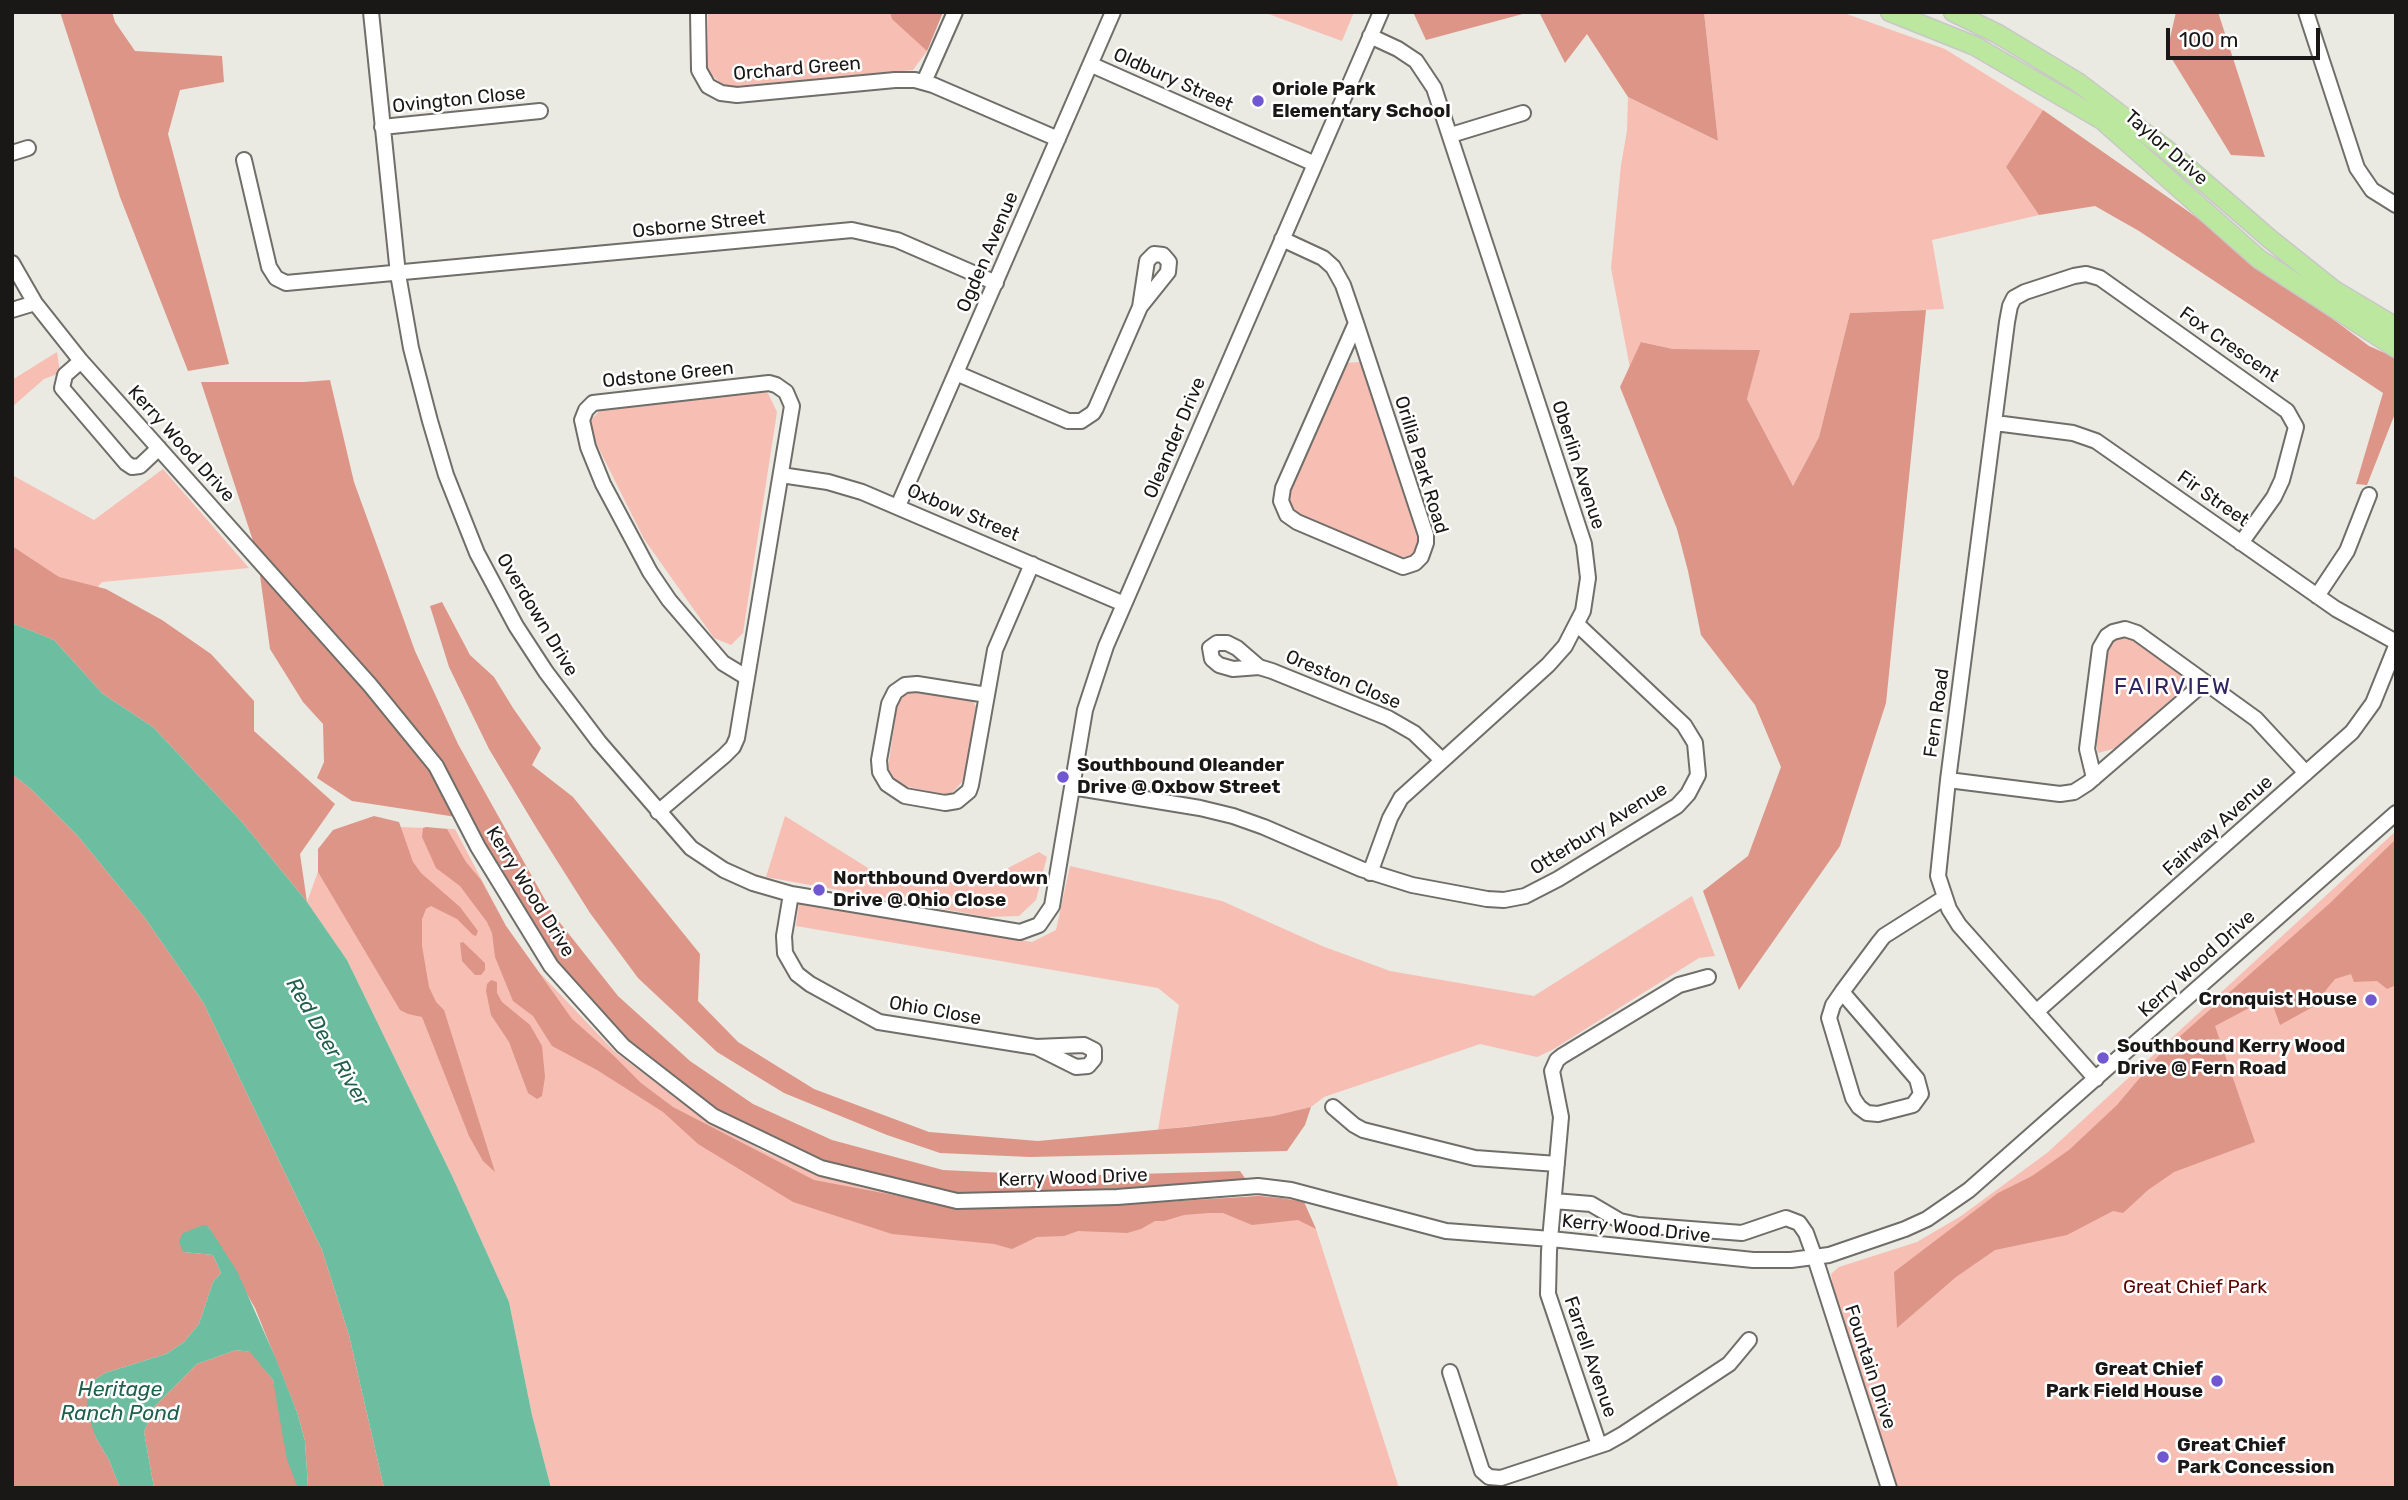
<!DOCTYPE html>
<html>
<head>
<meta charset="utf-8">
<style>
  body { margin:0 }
  #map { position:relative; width:2408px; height:1500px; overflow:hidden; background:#eae9e2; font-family:Rubik,sans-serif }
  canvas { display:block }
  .frame { position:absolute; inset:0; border:14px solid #191816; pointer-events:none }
  .scale { position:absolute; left:2166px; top:28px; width:154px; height:32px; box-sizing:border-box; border:4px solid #191816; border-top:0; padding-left:9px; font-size:21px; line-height:24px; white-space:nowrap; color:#191816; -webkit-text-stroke:5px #fff; paint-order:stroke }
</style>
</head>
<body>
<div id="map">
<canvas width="2408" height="1500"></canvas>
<div class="frame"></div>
<div class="scale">100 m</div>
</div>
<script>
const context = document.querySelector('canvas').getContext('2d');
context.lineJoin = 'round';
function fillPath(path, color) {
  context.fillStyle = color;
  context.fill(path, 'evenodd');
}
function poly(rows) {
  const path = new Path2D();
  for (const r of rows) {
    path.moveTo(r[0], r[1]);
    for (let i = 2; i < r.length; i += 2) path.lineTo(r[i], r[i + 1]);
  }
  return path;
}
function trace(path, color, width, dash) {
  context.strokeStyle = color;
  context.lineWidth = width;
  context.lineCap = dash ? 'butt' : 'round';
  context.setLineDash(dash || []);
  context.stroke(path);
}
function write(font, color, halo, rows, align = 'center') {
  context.font = font + ' Rubik,sans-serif';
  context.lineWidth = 5;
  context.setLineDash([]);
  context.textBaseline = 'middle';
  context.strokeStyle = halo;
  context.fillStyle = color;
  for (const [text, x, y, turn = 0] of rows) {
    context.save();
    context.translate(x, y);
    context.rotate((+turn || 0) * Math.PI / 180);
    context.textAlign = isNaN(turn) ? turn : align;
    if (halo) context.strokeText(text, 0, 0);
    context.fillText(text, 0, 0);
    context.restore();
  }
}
const green = poly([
  [708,12,943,12,927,51,913,70,725,87,708,72],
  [1263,12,1354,12,1342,41],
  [1704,12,1841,12,1945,49,2043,110,2006,167,2039,215,1932,240,1944,309,1850,313,1819,437,1793,486,1747,399,1759,350,1673,349,1642,342,1630,368,1611,268,1621,165,1627,131,1628,97,1718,141],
  [57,352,60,373,44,379,12,407,12,380],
  [1360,362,1365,371,1420,543,1411,555,1399,558,1294,511,1287,498,1346,363],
  [766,389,777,412,743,633,731,645,714,638,644,539,594,439,590,421,603,407],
  [163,469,249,568,102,582,54,640,12,623,12,475,94,520],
  [2129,636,2181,673,2186,686,2116,748,2098,753,2094,733,2109,646,2117,638],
  [909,692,971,698,978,710,963,781,949,796,896,784,888,767,898,701],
  [785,816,876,873,959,883,981,882,1039,852,1047,857,1036,900,1019,916,987,917,766,877],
  [369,826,455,829,506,926,539,972,615,1052,707,1121,765,1152,821,1175,865,1188,957,1207,1118,1205,1259,1196,1304,1202,1316,1229,1399,1488,551,1488,532,1415,509,1302,453,1178,347,960,307,902,324,855],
  [2396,831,2396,1488,1898,1488,1833,1286,1831,1274,1839,1267,1917,1242,1961,1216,2047,1153],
  [1070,866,1222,901,1322,946,1390,971,1534,996,1692,896,1715,956,1699,958,1552,1050,1537,1057,1480,1044,1324,1097,1311,1107,1273,1116,1158,1130,1179,1005,1158,988,796,926,799,903,1032,942,1056,930]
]);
const forest = poly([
  [60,12,112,12,115,22,135,51,222,56,224,82,180,90,168,134,229,364,188,371,120,197],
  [890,12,943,12,927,51,892,19],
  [1413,12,1530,12,1426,40],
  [1539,12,1704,12,1718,141,1628,97,1587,34,1565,63],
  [2176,12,2218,12,2265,157,2231,155,2167,51],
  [2043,110,2189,212,2369,346,2396,358,2396,411,2367,485,2356,484,2383,393,2139,231,2095,206,2039,215,2006,167],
  [1926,310,1886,703,1840,846,1739,990,1703,891,1748,856,1781,767,1755,705,1701,635,1688,571,1677,529,1620,387,1641,342,1673,349,1760,350,1747,399,1793,486,1819,437,1850,313],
  [330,380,354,482,383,562,415,651,458,744,553,914,618,996,690,1061,753,1104,832,1140,943,1170,1069,1176,1240,1171,1247,1181,957,1201,821,1168,713,1116,623,1046,551,966,463,818,352,801,317,778,324,762,323,724,303,702,270,649,257,553,201,382,304,382],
  [12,546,59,577,106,589,162,620,211,654,254,701,254,731,335,804,300,854,307,902,242,822,153,727,103,694,54,640,12,623],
  [442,602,470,655,494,677,513,708,541,748,532,765,573,797,700,954,698,1001,738,1042,814,1089,929,1132,1038,1141,1186,1127,1273,1116,1311,1107,1305,1125,1287,1151,1030,1157,940,1153,887,1135,784,1093,717,1052,638,978,590,913,537,829,489,749,449,667,430,606],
  [12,774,31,789,77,835,145,918,203,1002,322,1250,349,1335,384,1488,308,1488,305,1441,297,1412,255,1308,208,1226,183,1252,213,1255,221,1273,213,1282,199,1324,184,1342,166,1354,105,1373,91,1382,87,1393,96,1438,109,1460,120,1488,12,1488],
  [374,816,399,822,413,862,421,873,460,907,478,931,476,936,473,935,457,919,431,906,426,909,422,919,422,946,429,987,436,1002,444,1010,495,1172,483,1161,469,1136,422,1017,408,1014,400,1010,318,872,318,849,333,830],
  [426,827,447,829,466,862,481,880,506,926,572,1019,613,1055,641,1083,673,1107,814,1180,957,1207,1118,1205,1259,1196,1281,1198,1304,1202,1316,1229,1298,1220,1252,1225,1223,1213,1209,1213,1184,1215,1164,1221,1155,1221,1141,1229,1127,1233,1078,1231,1064,1236,1037,1237,1012,1249,994,1244,892,1234,793,1202,698,1144,663,1112,597,1070,552,1046,533,1016,513,1001,495,957,492,933,487,922,460,886,436,868,422,837,423,828],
  [2396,839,2396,985,2387,989,2377,981,2354,982,2351,974,2335,979,2326,990,2320,1003,2280,1025,2270,997,2215,1026,2255,1142,2174,1172,2148,1190,2123,1213,2113,1211,2067,1235,1995,1250,1956,1277,1897,1328,1894,1272,1998,1193,2032,1176,2069,1150,2117,1105,2160,1054,2329,904],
  [463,942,485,963,485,970,481,975,475,975,462,961,460,943],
  [491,980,497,982,497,993,502,1002,530,1025,542,1046,545,1077,542,1096,537,1099,528,1093,509,1042,491,1015,486,991,487,984],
  [236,1350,251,1352,273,1380,298,1488,154,1488,144,1432,154,1407,197,1364]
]);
const water = poly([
  [12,623,54,640,103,694,153,727,242,822,307,902,347,960,453,1178,509,1302,532,1415,551,1488,384,1488,349,1335,322,1250,203,1002,145,918,77,835,31,789,12,774],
  [203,1225,208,1226,237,1271,276,1359,297,1412,305,1441,308,1488,298,1488,287,1460,273,1380,250,1352,236,1350,197,1364,154,1407,144,1432,154,1488,120,1488,109,1460,96,1438,87,1412,87,1393,91,1382,105,1373,166,1354,184,1342,199,1324,213,1282,221,1273,213,1255,183,1252,179,1241,183,1233]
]);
const minor = poly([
  [371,12,398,274,411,348,430,421,446,475,477,553,516,626,546,672,599,742,691,848,724,870,753,883,791,894,1020,932,1039,925,1052,906,1085,710,1106,646,1381,12],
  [698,12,699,70,708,86,721,93,737,95,895,80,915,80,933,85,1058,139],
  [2306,12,2357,168,2372,190,2396,205],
  [1370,36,1398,49,1416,61,1434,88,1584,544,1588,578,1583,611,1565,646,1548,665,1401,798,1390,818,1370,873],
  [1092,65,1315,164],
  [924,82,955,12],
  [382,127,540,111],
  [1451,135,1523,113],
  [12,153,28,148],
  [244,160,269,267,276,278,286,283,852,230,897,240,996,283],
  [1282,239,1323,258,1333,267,1343,285,1356,323,1426,535,1426,543,1421,557,1415,563,1403,567,1297,522,1287,515,1281,501,1283,488,1356,323],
  [12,263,35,303,81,361,370,685,436,766,478,847,551,966,623,1046,713,1116,821,1168,957,1201,1117,1197,1258,1186,1291,1190,1446,1231,1551,1239,1753,1260,1791,1260,1829,1255,1905,1229,1927,1219,1969,1190,2396,813],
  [12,310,35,303],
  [81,361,65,375,62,388,126,463,132,467,140,466,159,448],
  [956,373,1068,421,1081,421,1093,413,1096,408,1140,307,1168,272,1169,262,1163,255,1154,254,1147,261,1140,307],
  [1995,423,2073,433,2096,441,2336,609,2396,642],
  [781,475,828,482,862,492,1124,604],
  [898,506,1113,12],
  [2317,596,2347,551,2369,495],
  [1259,667,1237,648,1227,643,1217,643,1210,648,1212,659,1219,665,1233,669,1259,667,1272,671,1388,718,1414,733,1442,760],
  [987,695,917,684,905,685,895,692,889,704,879,760,880,772,887,784,905,796,945,803,957,801,969,791,971,785,995,650,1032,564],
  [2094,778,2087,749,2100,648,2107,636,2113,632,2125,629,2137,633,2256,719,2306,773],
  [1948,780,2060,794,2074,792,2088,783,2205,682],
  [1072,787,1200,808,1233,816,1264,827,1361,869,1412,885,1487,899,1504,900,1525,896,1558,879,1677,806,1688,794,1698,775,1695,743,1684,725,1578,625],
  [658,812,724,756,733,747,737,738,792,406,786,392,776,385,769,383,593,403,586,410,582,420,588,447,603,484,650,572,669,600,723,663,746,677],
  [791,894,784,936,785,953,797,974,810,984,879,1022,1036,1047,1084,1045,1094,1050,1094,1059,1088,1066,1076,1067,1036,1047],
  [1842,992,1917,1079,1921,1094,1913,1105,1878,1114,1867,1113,1859,1107,1853,1098,1829,1018,1833,1005,1842,992,1880,941,1884,936,1944,898],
  [2036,1012,2352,732,2373,703,2396,646],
  [2096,1079,1959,925,1949,909,1938,876,1948,780,2007,322,2010,306,2014,298,2025,292,2074,276,2086,274,2100,278,2287,411,2296,427,2282,480,2274,497,2241,543],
  [1333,1107,1354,1125,1363,1130,1475,1158,1557,1164],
  [1554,1201,1591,1204,1620,1221,1638,1225,1742,1233,1786,1218,1799,1223,1806,1233,1815,1258,1889,1488],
  [1450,1372,1482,1471,1489,1477,1501,1478,1607,1443,1623,1434,1729,1364,1749,1340],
  [1599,1445,1548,1294,1549,1251,1561,1117,1552,1071,1557,1060,1562,1056,1679,985,1708,977]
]);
const major = poly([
  [1890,12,1975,46,2102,120,2259,259,2396,348],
  [1953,12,1998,34,2079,83,2166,149,2270,239,2334,290,2396,327]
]);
const markers = [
  [1258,101,7,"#7158d2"],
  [1063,777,7,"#7158d2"],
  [819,890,7,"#7158d2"],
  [2371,1000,7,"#7158d2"],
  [2103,1058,7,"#7158d2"],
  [2217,1381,7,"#7158d2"],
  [2163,1457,7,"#7158d2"]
];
const streetNames = [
  ["Orchard Green",797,69,-5],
  ["Oldbury Street",1173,80,24],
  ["Ovington Close",459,100,-6],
  ["Taylor Drive",2166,148,41],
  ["Osborne Street",699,225,-6],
  ["Ogden Avenue",988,252,-67],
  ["Fox Crescent",2229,345,35],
  ["Odstone Green",668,375,-6],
  ["Oleander Drive",1175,438,-67],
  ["Kerry Wood Drive",181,444,48],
  ["Orillia Park Road",1421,465,73],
  ["Oberlin Avenue",1578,465,72],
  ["Fir Street",2213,499,35],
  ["Oxbow Street",963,513,23],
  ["Overdown Drive",537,615,59],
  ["Oreston Close",1343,680,23],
  ["Fern Road",1937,713,-82],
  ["Fairway Avenue",2218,826,-42],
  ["Otterbury Avenue",1599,829,-32],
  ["Kerry Wood Drive",530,892,58],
  ["Kerry Wood Drive",2197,964,-42],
  ["Ohio Close",935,1011,10],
  ["Kerry Wood Drive",1073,1178,-2],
  ["Kerry Wood Drive",1636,1229,6],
  ["Farrell Avenue",1590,1357,71],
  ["Fountain Drive",1870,1367,72]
];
const poiNames = [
  ["Oriole Park",1272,90],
  ["Elementary School",1272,112],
  ["Southbound Oleander",1077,766],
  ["Drive @ Oxbow Street",1077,788],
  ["Northbound Overdown",833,879],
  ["Drive @ Ohio Close",833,901],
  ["Cronquist House",2357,1000,"right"],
  ["Southbound Kerry Wood",2117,1047],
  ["Drive @ Fern Road",2117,1069],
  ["Great Chief",2203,1370,"right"],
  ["Park Field House",2203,1392,"right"],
  ["Great Chief",2177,1446],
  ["Park Concession",2177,1468]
];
const parkNames = [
  ["Great Chief Park",2195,1288]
];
const waterNames = [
  ["Red Deer River",327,1042,60],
  ["Heritage",120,1390],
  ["Ranch Pond",120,1414]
];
const quarterNames = [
  ["FAIRVIEW",2173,687]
];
fillPath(green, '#f7beb3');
fillPath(forest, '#dd9587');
fillPath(water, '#6dbda0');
trace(minor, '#6f6e69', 18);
trace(major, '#c8c8c7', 21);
trace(minor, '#fff', 14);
trace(major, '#bbe89e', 18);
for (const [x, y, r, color] of markers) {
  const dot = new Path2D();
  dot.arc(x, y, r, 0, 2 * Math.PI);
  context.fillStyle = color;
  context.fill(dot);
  trace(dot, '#fff', 2.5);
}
write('19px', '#191816', '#fff', streetNames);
write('bold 19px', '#191816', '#fff', poiNames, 'left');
write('19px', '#5c0400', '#fff', parkNames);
write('italic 21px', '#21604c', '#fff', waterNames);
context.letterSpacing = '2px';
write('23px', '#322661', '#fff', quarterNames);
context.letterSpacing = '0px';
</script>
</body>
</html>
